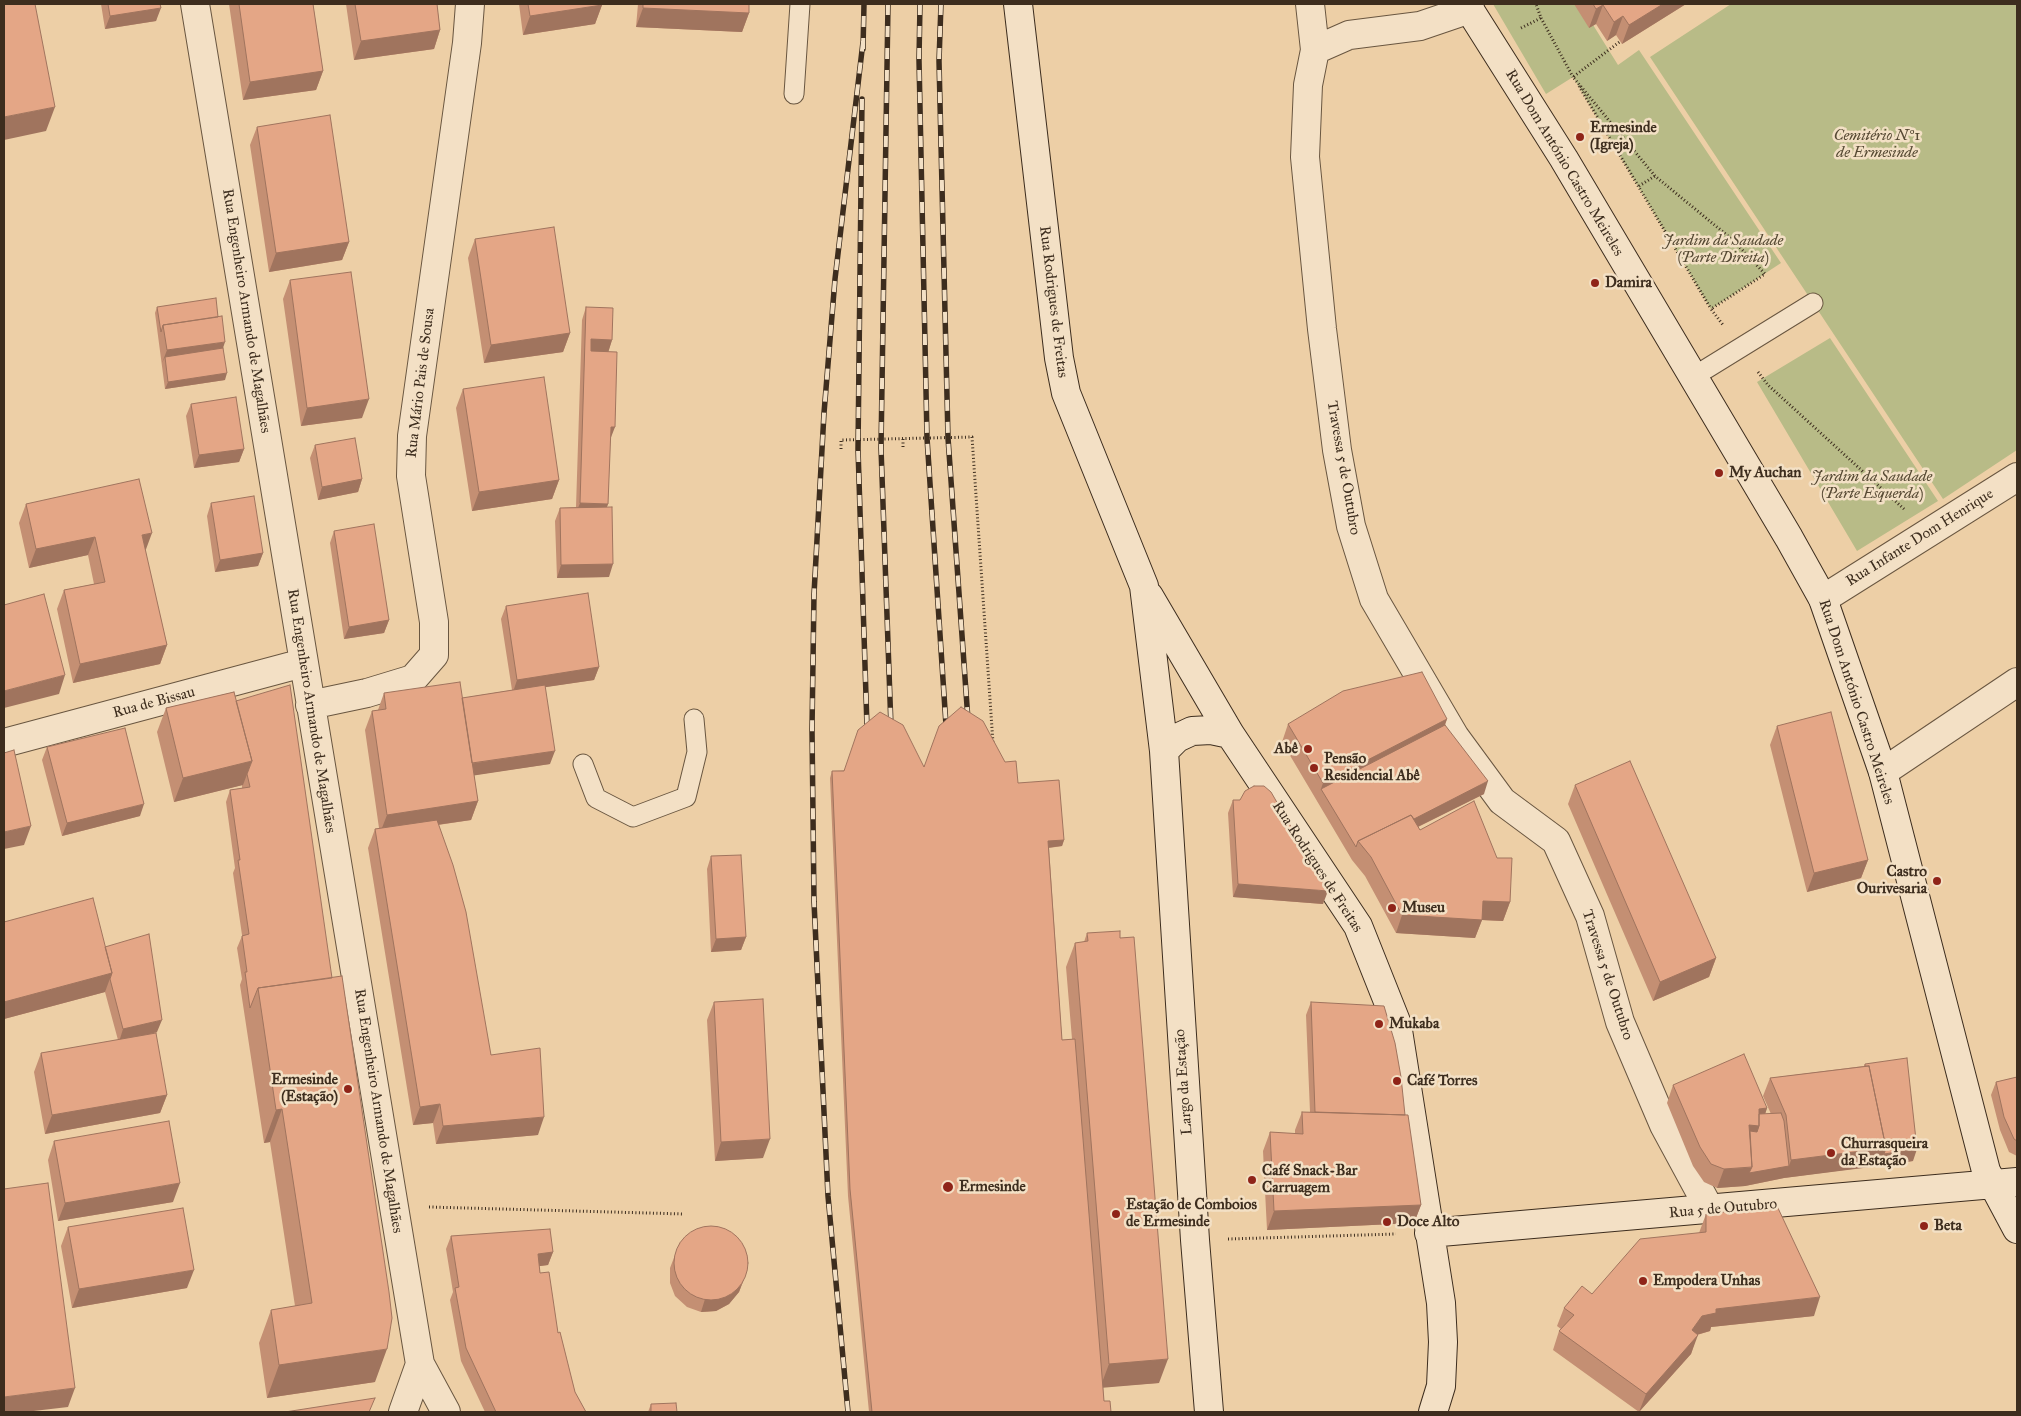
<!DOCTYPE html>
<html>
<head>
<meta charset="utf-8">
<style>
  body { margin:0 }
  #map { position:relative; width:2021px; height:1416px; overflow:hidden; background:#edcfa6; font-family:"IM FELL Great Primer",serif }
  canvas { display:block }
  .frame { position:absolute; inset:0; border:5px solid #3d2d1e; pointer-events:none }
</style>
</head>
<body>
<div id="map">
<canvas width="2021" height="1416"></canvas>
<div class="frame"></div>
</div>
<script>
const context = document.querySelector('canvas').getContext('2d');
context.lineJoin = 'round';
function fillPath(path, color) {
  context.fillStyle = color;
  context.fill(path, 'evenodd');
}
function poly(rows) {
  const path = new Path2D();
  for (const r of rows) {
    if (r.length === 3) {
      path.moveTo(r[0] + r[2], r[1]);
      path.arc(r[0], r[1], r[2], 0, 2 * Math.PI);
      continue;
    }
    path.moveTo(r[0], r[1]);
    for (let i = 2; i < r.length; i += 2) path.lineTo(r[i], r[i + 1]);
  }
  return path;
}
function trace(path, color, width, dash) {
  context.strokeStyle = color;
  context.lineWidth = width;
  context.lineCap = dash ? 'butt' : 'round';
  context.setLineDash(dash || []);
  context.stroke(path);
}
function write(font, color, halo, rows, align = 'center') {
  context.font = font + ' "IM FELL Great Primer",serif';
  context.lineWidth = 5;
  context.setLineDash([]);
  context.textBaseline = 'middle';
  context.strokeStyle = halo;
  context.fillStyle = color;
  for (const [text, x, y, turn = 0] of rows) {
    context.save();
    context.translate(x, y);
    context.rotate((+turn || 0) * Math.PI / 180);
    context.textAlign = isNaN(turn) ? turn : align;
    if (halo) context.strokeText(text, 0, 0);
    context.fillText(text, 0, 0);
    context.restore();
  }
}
const green = poly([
  [1493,4,1580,4,1618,65,1639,50,1781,263,1711,309,1573,77,1546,94],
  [1731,4,2017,4,2017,450,1943,499,1650,57],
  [1830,338,1938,501,1857,551,1757,382]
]);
const path = poly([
  [1541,18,1573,77],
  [1521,28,1541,18,1536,4],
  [1622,40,1573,77,1655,176,1734,241,1765,274,1711,309,1723,325],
  [1579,86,1711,309],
  [1639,186,1655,176],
  [1758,372,1768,385,1904,509],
  [903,439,903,447],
  [841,449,841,440,972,437,993,743],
  [429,1207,684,1214],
  [1228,1239,1396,1234]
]);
const service = poly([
  [794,94,800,4],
  [1693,377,1813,303],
  [583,764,596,798,633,817,686,797,697,752,694,719]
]);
const minor = poly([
  [195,4,420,1364,446,1412],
  [1310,4,1315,50],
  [1470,9,1420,26,1349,35,1315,50,1308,85,1305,157,1322,329,1337,450,1351,526,1374,599,1455,737,1502,801,1556,841,1590,916,1620,1022,1664,1125,1710,1210],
  [1823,599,2017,477],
  [310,705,367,693,413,679,434,655,434,622,411,476,412,436,467,43,470,4],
  [4,743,303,663],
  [1883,772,2017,682],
  [403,1412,420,1364]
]);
const secondary = poly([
  [1018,4,1059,358,1066,393,1144,586,1164,751,1195,1240,1209,1412],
  [1466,4,1564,159,1789,538,1823,599,1883,772,1986,1171,2017,1229],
  [1149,596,1230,734,1358,926,1397,1024,1441,1303,1443,1342,1441,1386,1433,1412],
  [1164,751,1177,738,1192,731,1211,730,1230,734],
  [1429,1233,2017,1182]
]);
const rail = poly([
  [888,4,881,448,891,727],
  [920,4,919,60,927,438,946,725],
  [941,4,939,61,948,438,968,720],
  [863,49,864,4],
  [862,99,858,449,867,727],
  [848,1412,828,1196,814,902,812,729,814,594,824,413,835,279,863,42]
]);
const wall = poly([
  [101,4,160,4,156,21,105,29],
  [229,4,313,4,323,71,316,90,243,100],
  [346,4,437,4,440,30,434,49,354,60],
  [519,4,602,4,602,5,595,24,523,35],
  [638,4,749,4,749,13,742,32,636,27],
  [1574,4,1686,4,1622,44,1616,35,1607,41,1596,24,1589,28],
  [257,127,349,242,342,260,269,272,250,145],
  [475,239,570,333,563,352,484,363,468,258],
  [290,280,362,418,301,426,283,299],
  [157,307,223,348,225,380,165,389,155,313],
  [586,307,612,340,608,352,610,440,608,504,607,507,609,577,557,578,555,521,560,508,576,507,582,320],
  [463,389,559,480,552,499,472,511,456,408],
  [191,404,244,449,239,462,194,468,186,416],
  [315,445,362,479,358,492,318,500,310,458],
  [211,503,263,553,258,566,215,572,207,516],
  [26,504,145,551,167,645,160,664,73,683,57,609,64,590,94,584,88,555,29,568,19,523],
  [334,531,389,620,384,633,344,639,330,543],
  [506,606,599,667,594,680,545,687,550,764,474,775,478,801,471,820,438,825,491,1055,538,1135,436,1144,433,1123,413,1125,368,848,375,829,379,828,365,730,372,711,378,710,384,693,462,698,512,690,501,619],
  [234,692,375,1382,267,1398,259,1343,271,1310,295,1306,270,1142,264,1143,240,985,242,979,237,948,242,936,242,935,233,873,235,868,226,802,230,790,242,788,242,785,174,802,157,732,166,708],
  [1447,719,1445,725,1484,794,1418,827,1420,830,1510,902,1503,921,1482,920,1475,938,1396,933,1365,876,1352,860,1282,742,1288,724],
  [1777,726,1868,860,1861,878,1807,892,1770,745],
  [47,747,140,816,62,836,42,760],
  [1005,762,1018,783,1064,840,1062,846,1049,848,1062,1040,1072,1039,1066,967,1075,943,1084,942,1087,933,1159,1383,1103,1387,1104,1401,1111,1412,869,1412,848,1196,830,778,832,771],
  [1575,785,1716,958,1709,977,1653,1001,1568,804],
  [1233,800,1323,904,1233,897,1228,813],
  [711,856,746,937,741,950,711,952,707,869],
  [4,922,105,947,157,1032,149,1035,167,1095,160,1113,45,1134,34,1072,41,1053,118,1040,105,992,4,1019],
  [714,1002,763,1158,715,1161,707,1020],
  [1311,1002,1405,1115,1421,1205,1414,1223,1267,1230,1263,1151,1270,1132,1295,1134,1295,1130,1302,1112,1310,1112,1306,1015],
  [1865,1064,1913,1161,1784,1178,1745,1186,1717,1188,1704,1182,1693,1166,1667,1103,1673,1085,1767,1108,1765,1114,1771,1114,1763,1096,1770,1078,1864,1066],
  [2017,1077,2017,1156,2009,1152,2000,1130,1991,1095,1996,1082],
  [54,1141,173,1202,58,1221,48,1160],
  [1706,1214,1814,1316,1711,1327,1710,1331,1697,1335,1691,1354,1639,1412,1553,1350,1559,1331,1561,1329,1557,1326,1564,1308,1592,1294,1699,1233],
  [68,1227,187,1288,72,1308,61,1246],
  [451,1236,553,1252,548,1265,539,1266,540,1273,575,1392,586,1412,485,1412,461,1361,450,1300,453,1292,446,1249],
  [680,1242,744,1279,739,1292,729,1304,716,1311,701,1312,687,1307,675,1296,670,1283,670,1268],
  [651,1404,677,1412,648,1412]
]);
const shadedWall = poly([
  [1663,4,1686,4,1622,44,1629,25],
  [602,5,595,24,523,35,530,16],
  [1603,5,1596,24,1589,28,1596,9],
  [161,8,156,21,105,29,110,16],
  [643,8,749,13,742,32,636,27],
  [1623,16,1616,35,1607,41,1614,22],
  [440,30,434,49,354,60,361,41],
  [323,71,316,90,243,100,250,82],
  [55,107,46,131,4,140,4,117],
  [349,242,342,260,269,272,276,253],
  [570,333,563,352,484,363,491,345],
  [591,339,612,340,608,353,587,352],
  [225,342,221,354,165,357,162,363,167,350],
  [227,373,225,380,165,389,168,382],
  [369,399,362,418,301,426,307,408],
  [611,427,615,427,610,440],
  [244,449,239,462,194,468,199,455],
  [362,479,358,492,318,500,322,487],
  [559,480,552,499,472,511,479,492],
  [580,503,608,504,603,517,575,516],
  [152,533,145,552,142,535],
  [95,537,88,555,29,568,36,549],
  [263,553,258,566,215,572,220,560],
  [613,564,609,577,557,578,561,565],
  [389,620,384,633,344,639,349,627],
  [167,645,160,664,73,683,80,664],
  [599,667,594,680,513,692,517,680],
  [65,675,59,694,4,708,4,691],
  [1447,719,1440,737,1321,789,1323,783],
  [555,751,550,764,464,777,469,764],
  [252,761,243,785,174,802,183,778],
  [1488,781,1484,794,1367,852,1361,845],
  [478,801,471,820,380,833,387,815],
  [144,804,140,816,62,836,67,823],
  [31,826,24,845,4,849,4,832],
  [1064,840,1062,846,1046,848,1048,841],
  [1868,860,1861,878,1807,892,1814,873],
  [1238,884,1328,891,1323,904,1233,897],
  [1483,901,1510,902,1503,921,1482,920,1475,938,1396,933,1402,915],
  [746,937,741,950,711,952,716,939],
  [1716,958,1709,977,1653,1001,1660,982],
  [112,973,105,992,4,1019,4,1002],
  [162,1020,157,1032,119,1042,123,1029],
  [167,1095,160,1113,45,1134,52,1115],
  [440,1104,433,1123,413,1125,420,1107],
  [1767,1108,1761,1127,1752,1144,1748,1144,1749,1125,1759,1109],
  [282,1109,270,1142,264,1143,276,1110],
  [544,1117,538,1135,436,1144,443,1126],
  [770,1139,763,1158,715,1161,721,1142],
  [1886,1148,1879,1166,1784,1178,1745,1186,1717,1188,1724,1169,1789,1166,1791,1160],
  [1917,1149,1913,1161,1879,1166,1884,1154],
  [180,1183,173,1202,58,1221,65,1203],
  [1421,1205,1414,1223,1267,1230,1274,1211],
  [553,1252,548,1265,533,1267,538,1254],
  [194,1270,187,1288,72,1308,79,1289],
  [744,1279,739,1292,729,1304,716,1311,701,1312,705,1299],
  [1820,1297,1814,1316,1711,1327,1710,1331,1696,1335,1692,1330,1702,1316,1716,1309],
  [1698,1335,1691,1354,1639,1412,1646,1394],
  [387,1349,375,1382,267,1398,279,1365],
  [1168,1359,1159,1383,1100,1388,1109,1364],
  [75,1388,68,1407,25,1412,4,1412,4,1397]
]);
const building = poly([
  [4,4,35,4,55,107,4,117,4,4],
  [108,4,160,4,161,8,110,16,108,4],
  [239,4,313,4,323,71,250,82,239,4],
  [355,4,437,4,440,30,361,41,355,4],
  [528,4,602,4,602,5,530,16,528,4],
  [643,4,749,4,749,13,643,8,643,4],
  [1593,4,1663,4,1629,25,1623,16,1614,22,1603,5,1596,9,1593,4],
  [330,115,349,242,276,253,257,127,330,115],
  [554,227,570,333,491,345,475,239,554,227],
  [351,272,369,399,307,408,290,280,351,272],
  [216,298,218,317,163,325,161,332,157,307,216,298],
  [586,307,613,308,612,340,591,339,591,351,617,352,615,427,611,427,608,504,580,503,586,307],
  [222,316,225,342,167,350,163,325,222,316],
  [223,348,227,373,168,382,165,357,223,348],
  [544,377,559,480,479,492,463,389,544,377],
  [236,397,244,449,199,455,191,404,236,397],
  [355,438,362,479,322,487,315,445,355,438],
  [139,479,152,533,142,535,167,645,80,664,64,590,105,582,95,537,36,549,26,504,139,479],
  [254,496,263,553,220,560,211,503,254,496],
  [612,507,613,564,561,565,560,508,612,507],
  [374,524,389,620,349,627,334,531,374,524],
  [588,593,599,667,517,680,506,606,588,593],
  [44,594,65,675,4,691,4,605,44,594],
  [1422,672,1447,719,1323,783,1288,724,1343,691,1422,672],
  [460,682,478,801,387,815,372,711,386,709,384,693,460,682],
  [290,685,332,978,258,988,250,1008,245,972,247,972,242,936,249,934,238,860,240,860,230,790,250,787,247,774,252,761,236,701,290,685],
  [545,685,555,751,472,763,462,698,545,685],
  [234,692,252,761,183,778,166,708,234,692],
  [961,707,983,721,1005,762,1016,761,1018,783,1059,780,1064,840,1048,841,1062,1040,1075,1039,1104,1401,1110,1401,1111,1412,872,1412,850,1189,832,771,844,771,858,730,880,712,903,725,924,767,939,726,961,707],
  [1831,712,1868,860,1814,873,1777,726,1831,712],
  [1445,725,1488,781,1414,819,1411,815,1358,841,1356,847,1321,789,1445,725],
  [125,728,144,804,67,823,47,747,125,728],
  [14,750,31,826,4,832,4,753,14,750],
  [1630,761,1716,958,1660,982,1575,785,1630,761],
  [1254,786,1264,786,1271,792,1328,891,1238,884,1233,800,1240,800,1245,791,1254,786],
  [1474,801,1497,858,1512,858,1510,902,1483,901,1482,920,1402,915,1371,857,1358,841,1411,815,1420,830,1474,801],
  [437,820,453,865,466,912,491,1055,540,1048,544,1117,443,1126,440,1104,420,1107,375,829,437,820],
  [741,855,746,937,716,939,711,856,741,855],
  [93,898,112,973,4,1002,4,922,93,898],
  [1120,931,1120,938,1134,937,1168,1359,1109,1364,1075,943,1088,941,1087,933,1120,931],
  [149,934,162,1020,123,1029,110,979,112,973,105,947,149,934],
  [342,976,389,1292,392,1318,387,1349,279,1365,271,1310,312,1303,282,1109,276,1110,258,988,342,976],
  [763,999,770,1139,721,1142,714,1002,763,999],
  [1311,1002,1384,1006,1395,1043,1401,1077,1405,1115,1315,1112,1311,1002],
  [156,1033,167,1095,52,1115,41,1053,156,1033],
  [1744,1054,1767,1108,1759,1109,1759,1126,1749,1125,1752,1167,1724,1169,1711,1164,1700,1147,1673,1085,1744,1054],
  [1907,1058,1917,1149,1884,1154,1886,1148,1869,1066,1865,1066,1865,1064,1907,1058],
  [1869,1066,1886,1148,1791,1160,1786,1115,1770,1078,1869,1066],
  [2017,1077,2017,1141,2014,1139,2004,1117,1996,1082,2017,1077],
  [1302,1112,1408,1115,1421,1205,1274,1211,1270,1132,1303,1134,1302,1112],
  [1781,1113,1784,1121,1789,1166,1749,1173,1752,1167,1750,1131,1757,1132,1759,1126,1759,1114,1781,1113],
  [169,1121,180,1183,65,1203,54,1141,169,1121],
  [48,1183,75,1388,4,1397,4,1189,48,1183],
  [1777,1206,1820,1297,1716,1309,1716,1313,1702,1316,1692,1330,1698,1335,1646,1394,1559,1331,1574,1315,1564,1308,1582,1286,1592,1294,1640,1239,1706,1232,1706,1214,1777,1206],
  [183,1208,194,1270,79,1289,68,1227,183,1208],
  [711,1263,37],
  [550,1229,553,1252,538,1254,540,1273,549,1272,558,1333,560,1332,575,1392,586,1412,496,1412,466,1348,455,1288,459,1287,451,1236,550,1229],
  [375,1398,369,1412,285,1412,375,1398],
  [676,1403,677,1412,651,1412,651,1404,676,1403]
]);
const markers = [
  [1580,137,5,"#8f2418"],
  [1595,283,5,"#8f2418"],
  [1719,473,5,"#8f2418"],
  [1308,749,5,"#8f2418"],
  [1314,768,5,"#8f2418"],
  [1937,881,5,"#8f2418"],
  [1392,908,5,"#8f2418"],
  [1379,1024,5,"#8f2418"],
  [1397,1081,5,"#8f2418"],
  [348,1089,5,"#8f2418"],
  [1831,1153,5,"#8f2418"],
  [1252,1180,5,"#8f2418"],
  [948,1187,6,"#8f2418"],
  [1116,1214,5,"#8f2418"],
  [1387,1222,5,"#8f2418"],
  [1924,1226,5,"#8f2418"],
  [1643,1281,5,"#8f2418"]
];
const poiNames = [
  ["Ermesinde",1590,128],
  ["(Igreja)",1590,145],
  ["Damira",1605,283],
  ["My Auchan",1729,473],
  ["Abê",1298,749,"right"],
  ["Pensão",1324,759],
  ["Residencial Abê",1324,776],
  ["Castro",1927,872,"right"],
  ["Ourivesaria",1927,889,"right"],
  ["Museu",1402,908],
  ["Mukaba",1389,1024],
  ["Ermesinde",338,1080,"right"],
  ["(Estação)",338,1097,"right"],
  ["Café Torres",1407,1081],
  ["Churrasqueira",1841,1144],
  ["da Estação",1841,1161],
  ["Café Snack-Bar",1262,1171],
  ["Carruagem",1262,1188],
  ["Ermesinde",959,1187],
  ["Estação de Comboios",1126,1205],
  ["de Ermesinde",1126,1222],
  ["Doce Alto",1397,1222],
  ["Beta",1934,1226],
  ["Empodera Unhas",1653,1281]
];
const parkNames = [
  ["Cemitério Nº1",1877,136],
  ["de Ermesinde",1877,153],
  ["Jardim da Saudade",1723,241],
  ["(Parte Direita)",1723,258],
  ["Jardim da Saudade",1872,477],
  ["(Parte Esquerda)",1872,494]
];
const streetNames = [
  ["Rua Dom António Castro Meireles",1564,163,59],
  ["Rua Rodrigues de Freitas",1053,302,83],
  ["Rua Engenheiro Armando de Magalhães",246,311,81],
  ["Rua Mário Pais de Sousa",421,383,-83],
  ["Travessa 5 de Outubro",1343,468,80],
  ["Rua Infante Dom Henrique",1920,538,-32],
  ["Rua Dom António Castro Meireles",1856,702,72],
  ["Rua de Bissau",154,703,-15],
  ["Rua Engenheiro Armando de Magalhães",311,711,81],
  ["Rua Rodrigues de Freitas",1317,867,57],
  ["Travessa 5 de Outubro",1607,975,72],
  ["Largo da Estação",1184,1082,-94],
  ["Rua Engenheiro Armando de Magalhães",378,1111,81],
  ["Rua 5 de Outubro",1723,1209,-5]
];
fillPath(green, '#b8bb87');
trace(service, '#695640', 21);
trace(minor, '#695640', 30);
trace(secondary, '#3d2d1e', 30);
trace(path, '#3d2d1e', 3, [1, 2.5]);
trace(service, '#f3e0c5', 19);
trace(minor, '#f3e0c5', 28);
trace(secondary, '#f3e0c5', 28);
trace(rail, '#3d2d1e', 5.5);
trace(rail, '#f3e0c5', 4, [11]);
fillPath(wall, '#c48f73');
fillPath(shadedWall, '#a0745e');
fillPath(building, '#e4a686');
trace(building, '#a0745e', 1);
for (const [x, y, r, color] of markers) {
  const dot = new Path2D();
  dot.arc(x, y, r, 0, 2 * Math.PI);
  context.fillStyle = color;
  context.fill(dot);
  trace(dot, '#f3e0c5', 2);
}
write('bold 15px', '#3d2d1e', '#f3e0c5', poiNames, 'left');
write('italic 15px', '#564933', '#f3e0c5', parkNames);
write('15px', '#3d2d1e', '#f3e0c5', streetNames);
</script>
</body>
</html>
